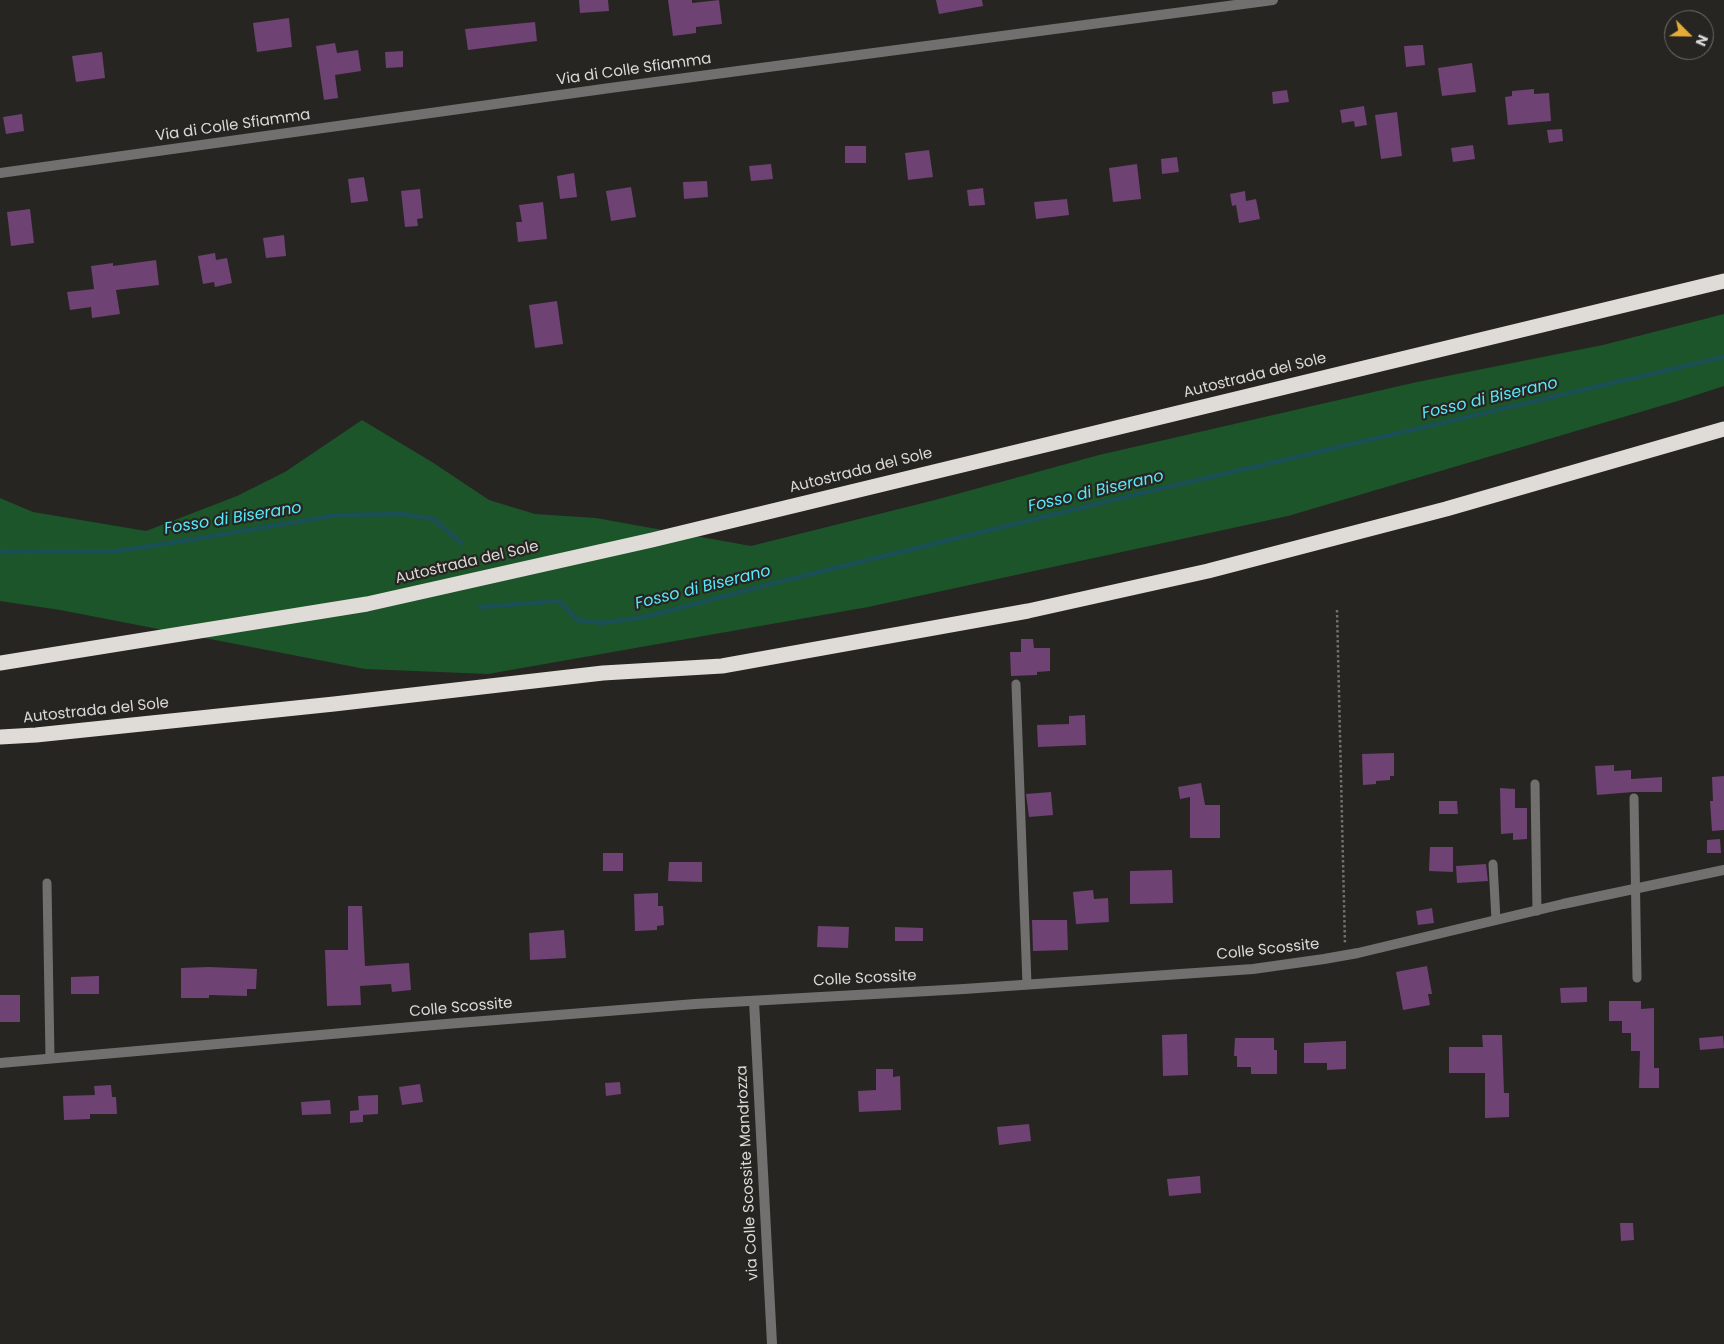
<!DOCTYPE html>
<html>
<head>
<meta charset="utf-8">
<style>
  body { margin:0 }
  #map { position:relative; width:1724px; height:1344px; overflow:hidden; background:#272521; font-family:Poppins,sans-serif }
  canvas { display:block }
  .north { position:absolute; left:1664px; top:10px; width:50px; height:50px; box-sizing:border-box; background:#272521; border:1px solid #6f6d6a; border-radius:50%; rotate:113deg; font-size:14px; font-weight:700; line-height:20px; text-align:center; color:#dbd9d7 }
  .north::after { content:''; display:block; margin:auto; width:18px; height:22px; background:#e7ac36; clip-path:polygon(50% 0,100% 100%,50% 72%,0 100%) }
</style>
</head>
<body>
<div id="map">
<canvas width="1724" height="1344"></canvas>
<div class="north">N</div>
</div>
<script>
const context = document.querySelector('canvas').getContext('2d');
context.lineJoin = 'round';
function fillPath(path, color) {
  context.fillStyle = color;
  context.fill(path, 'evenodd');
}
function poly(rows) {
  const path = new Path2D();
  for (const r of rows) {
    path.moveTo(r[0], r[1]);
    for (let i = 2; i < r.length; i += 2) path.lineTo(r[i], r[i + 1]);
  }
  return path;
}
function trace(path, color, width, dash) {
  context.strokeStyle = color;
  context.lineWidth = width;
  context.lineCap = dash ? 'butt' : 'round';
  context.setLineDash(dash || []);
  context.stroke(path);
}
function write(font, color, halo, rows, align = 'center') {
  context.font = font + ' Poppins,sans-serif';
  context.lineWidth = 4.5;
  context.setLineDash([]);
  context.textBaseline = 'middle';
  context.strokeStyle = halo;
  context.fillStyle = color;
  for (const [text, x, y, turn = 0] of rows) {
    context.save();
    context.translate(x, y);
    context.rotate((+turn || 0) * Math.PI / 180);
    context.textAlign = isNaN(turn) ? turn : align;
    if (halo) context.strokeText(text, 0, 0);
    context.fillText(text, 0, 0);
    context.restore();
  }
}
const green = poly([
  [1724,314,1724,386,1681,400,1288,516,868,607,488,674,365,669,60,610,0,601,0,498,33,512,146,531,237,496,285,472,362,420,432,462,489,500,535,514,596,518,751,546,935,500,1099,455,1417,382,1603,345]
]);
const stream = poly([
  [0,552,116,551,177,542,337,515,402,514,434,519,461,543],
  [480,607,560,601,577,620,602,623,645,617,786,580,1125,497,1724,357]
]);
const building = poly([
  [579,0,608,0,609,11,580,13],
  [668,0,692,0,692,3,719,0,722,24,696,27,696,33,673,36],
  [936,0,982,0,983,6,939,14],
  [289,18,292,47,257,52,253,23],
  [535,22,537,41,468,50,465,29],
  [335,43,337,53,358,50,361,71,335,75,338,98,324,100,316,46],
  [1423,45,1425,65,1406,67,1404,46],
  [403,51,403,67,386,68,385,52],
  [102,52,105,78,76,82,72,56],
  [1472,63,1476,92,1442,96,1438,68],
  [1534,89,1534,94,1549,93,1551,121,1508,125,1505,97,1512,96,1512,91],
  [1287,90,1289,102,1273,104,1272,92],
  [1364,106,1367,125,1355,127,1354,121,1342,123,1340,110],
  [1397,112,1402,156,1381,159,1375,115],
  [22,114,24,131,6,134,3,117],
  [1562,129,1563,141,1549,143,1547,130],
  [1473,145,1475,159,1453,162,1451,148],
  [845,146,866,146,866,163,845,163],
  [929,150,933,177,908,180,905,153],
  [1177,157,1179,172,1162,174,1161,159],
  [771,164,773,179,751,181,749,166],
  [1137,164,1141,199,1113,202,1109,168],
  [574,173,577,197,560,199,557,176],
  [364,177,368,201,351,203,348,179],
  [707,181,708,197,684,199,683,182],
  [631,187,636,217,611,221,606,191],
  [983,188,985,205,969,206,967,190],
  [420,189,423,218,417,219,418,226,405,227,401,191],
  [1245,191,1246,201,1256,199,1260,219,1239,223,1236,205,1232,206,1230,194],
  [1067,199,1069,215,1036,219,1034,202],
  [543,202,547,239,518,242,516,222,522,222,519,205],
  [30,209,34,243,11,246,7,212],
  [284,235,286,256,266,258,263,238],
  [215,253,216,260,227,258,232,283,215,287,214,282,203,284,198,256],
  [156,260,159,285,116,290,120,314,92,318,91,307,70,310,67,292,94,289,91,266,113,263,113,266],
  [557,301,563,344,535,348,529,305],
  [1021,639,1033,639,1034,648,1050,648,1050,671,1037,672,1037,675,1011,676,1010,652,1021,652],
  [1085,715,1086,745,1038,747,1037,725,1069,724,1069,716],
  [1394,753,1394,776,1390,776,1390,780,1376,781,1376,784,1363,785,1362,754],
  [1614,765,1614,771,1631,770,1631,779,1662,777,1662,792,1633,792,1597,795,1595,766],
  [1724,776,1724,830,1712,831,1710,801,1713,801,1712,777],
  [1201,783,1205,805,1220,805,1220,838,1190,838,1190,797,1180,799,1178,787],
  [1500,788,1515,789,1515,808,1527,808,1527,839,1513,840,1513,833,1501,834],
  [1051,792,1053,815,1029,817,1026,794],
  [1439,801,1457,801,1458,814,1439,814],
  [1720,839,1721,853,1707,853,1707,840],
  [1430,847,1453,847,1453,872,1429,871],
  [603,853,623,853,623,871,603,871],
  [669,862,702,862,702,882,668,881],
  [1486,864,1488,881,1457,883,1456,866],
  [1172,870,1173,903,1130,904,1130,871],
  [1093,890,1094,899,1108,898,1109,922,1076,924,1073,892],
  [658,893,658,906,663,906,664,925,657,926,657,930,635,931,634,894],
  [348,906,362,906,365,966,409,963,411,990,392,992,391,984,360,986,361,1005,327,1006,325,950,348,950],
  [1432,908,1434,923,1418,925,1416,911],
  [1032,920,1067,920,1068,950,1033,951],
  [818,926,849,927,848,948,817,947],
  [895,927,923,928,923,941,895,941],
  [564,930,566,958,530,960,529,933],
  [1427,966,1432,994,1428,994,1430,1005,1403,1010,1396,972],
  [209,967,257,969,256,989,247,989,247,996,209,995,209,998,181,998,181,968],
  [99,976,99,994,71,994,71,977],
  [1587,987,1587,1002,1561,1003,1560,988],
  [0,995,20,995,20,1022,0,1022],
  [1609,1001,1641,1001,1641,1009,1654,1008,1654,1068,1659,1068,1659,1088,1639,1088,1640,1051,1631,1051,1631,1033,1622,1033,1622,1021,1609,1021],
  [1187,1034,1188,1075,1163,1076,1162,1035],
  [1482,1035,1502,1035,1504,1093,1509,1093,1509,1117,1485,1118,1485,1073,1449,1073,1449,1047,1483,1047],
  [1723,1036,1724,1048,1700,1050,1699,1038],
  [1235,1038,1274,1038,1274,1050,1277,1050,1277,1074,1251,1074,1251,1067,1237,1067,1237,1056,1234,1056],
  [1346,1041,1346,1069,1327,1070,1327,1063,1304,1063,1304,1043],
  [876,1069,893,1069,893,1077,900,1076,901,1110,859,1112,858,1091,876,1090],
  [620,1082,621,1094,606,1096,605,1083],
  [420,1084,423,1102,402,1105,399,1087],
  [111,1085,112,1097,116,1097,117,1114,90,1114,90,1119,64,1120,63,1096,95,1095,94,1086],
  [378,1095,378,1114,363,1115,363,1122,350,1123,350,1111,359,1110,358,1096],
  [330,1100,331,1114,302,1115,301,1102],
  [1029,1124,1031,1141,999,1145,997,1127],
  [1200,1176,1201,1193,1169,1196,1167,1179],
  [1620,1223,1633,1223,1634,1240,1621,1241]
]);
const path = poly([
  [1337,610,1345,944]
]);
const lane = poly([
  [1016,684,1027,984],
  [1535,784,1537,911],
  [1634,798,1637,978],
  [1493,864,1496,920],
  [47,883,50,1058]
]);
const street = poly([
  [0,173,610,88,1273,0],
  [754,1001,772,1344],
  [0,1063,446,1024,695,1004,964,989,1253,969,1324,959,1358,953,1563,904,1724,870]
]);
const highway = poly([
  [0,663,367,604,652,540,1724,281],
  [0,737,36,735,334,704,603,673,722,666,1028,611,1208,571,1446,509,1724,429]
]);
const streetNames = [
  ["Via di Colle Sfiamma",634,70,-8],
  ["Via di Colle Sfiamma",233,126,-8],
  ["Autostrada del Sole",1255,376,-14],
  ["Autostrada del Sole",861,471,-14],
  ["Autostrada del Sole",467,563,-13],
  ["Autostrada del Sole",96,711,-6],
  ["Colle Scossite",1268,950,-6],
  ["Colle Scossite",865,979,-3],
  ["Colle Scossite",461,1008,-5],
  ["via Colle Scossite Mandrozza",748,1173,-93]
];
const waterNames = [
  ["Fosso di Biserano",1490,399,-13],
  ["Fosso di Biserano",1096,492,-13],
  ["Fosso di Biserano",233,519,-9],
  ["Fosso di Biserano",703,588,-14]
];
fillPath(green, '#1b5529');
trace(stream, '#194f55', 4.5);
fillPath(building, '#6e4272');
trace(path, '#72706d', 2.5, [2.5, 2.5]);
trace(lane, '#72706f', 9);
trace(street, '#72706f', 10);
trace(highway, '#dfdbd7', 15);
write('15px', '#dbd9d7', '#272521', streetNames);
write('italic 16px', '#57e8f9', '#272521', waterNames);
</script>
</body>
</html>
